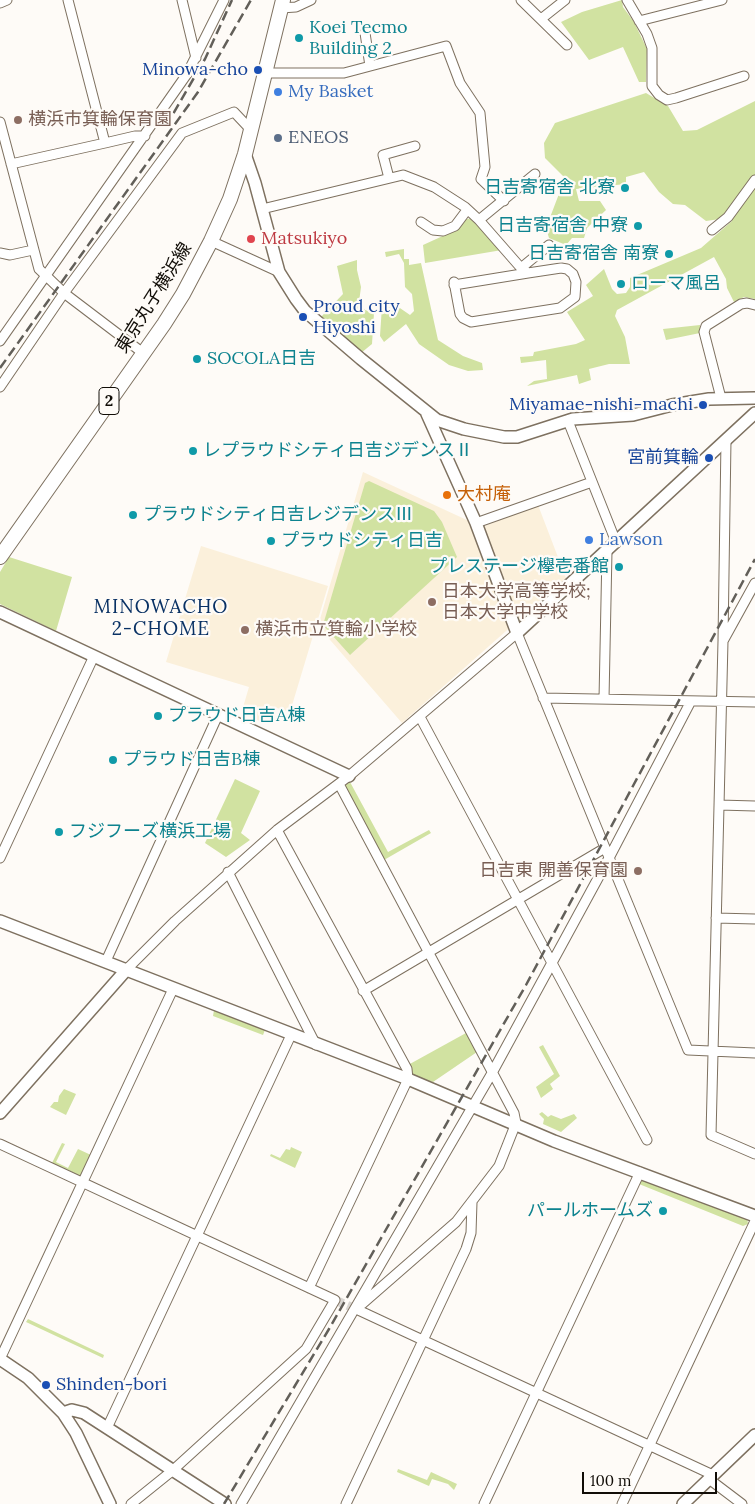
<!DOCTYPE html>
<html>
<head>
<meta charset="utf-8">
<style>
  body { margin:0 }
  #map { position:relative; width:755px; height:1504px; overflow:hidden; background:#fefbf7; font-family:Lora,serif }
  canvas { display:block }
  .scale { position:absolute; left:582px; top:1472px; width:135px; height:22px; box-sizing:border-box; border:2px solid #110d07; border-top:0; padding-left:6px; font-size:15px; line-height:18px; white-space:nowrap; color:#110d07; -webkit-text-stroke:4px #fefbf7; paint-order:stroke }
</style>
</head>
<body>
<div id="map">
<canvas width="755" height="1504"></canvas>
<div class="scale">100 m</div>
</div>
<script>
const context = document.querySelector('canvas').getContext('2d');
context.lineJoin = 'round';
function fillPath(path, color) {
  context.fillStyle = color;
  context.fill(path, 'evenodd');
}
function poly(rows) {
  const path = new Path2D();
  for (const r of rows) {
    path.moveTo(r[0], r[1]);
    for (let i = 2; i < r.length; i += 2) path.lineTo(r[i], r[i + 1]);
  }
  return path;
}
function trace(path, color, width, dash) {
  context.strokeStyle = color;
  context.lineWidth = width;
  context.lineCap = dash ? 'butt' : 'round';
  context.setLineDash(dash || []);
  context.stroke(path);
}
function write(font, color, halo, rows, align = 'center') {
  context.font = font + ' Lora,"Noto Sans JP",serif';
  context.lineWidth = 4.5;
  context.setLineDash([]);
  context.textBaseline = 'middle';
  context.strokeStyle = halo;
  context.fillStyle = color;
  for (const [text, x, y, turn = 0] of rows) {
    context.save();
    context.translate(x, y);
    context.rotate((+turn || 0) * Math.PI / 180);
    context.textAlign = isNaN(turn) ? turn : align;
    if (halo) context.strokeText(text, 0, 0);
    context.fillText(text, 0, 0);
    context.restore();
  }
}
const education = poly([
  [363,472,482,527,538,505,566,578,402,723,318,626],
  [201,546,328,586,290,712,267,705,260,721,241,714,249,687,166,662]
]);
const green = poly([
  [622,0,623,7,634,22,647,49,646,82,639,82,623,47,589,60,561,22,582,12],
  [646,93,668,106,683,131,697,130,755,101,755,299,744,297,734,302,727,288,726,279,714,257,617,310,615,316,625,337,630,364,609,364,589,369,591,380,579,384,577,375,527,386,534,381,547,379,546,360,521,363,520,357,533,356,534,352,576,344,585,340,567,312,593,296,586,285,604,269,612,289,617,294,626,293,630,287,630,278,701,248,732,221,727,218,706,221,685,205,673,204,659,192,644,172,626,177,626,184,576,189,579,201,600,201,606,210,587,228,584,238,572,238,566,245,549,238,546,228,565,178,545,158,544,143,555,123],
  [472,218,502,250,425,263,423,245,456,230,463,220],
  [404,249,404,259,409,259,409,265,421,263,438,340,463,356,482,363,483,370,468,371,449,365,419,344,406,324,384,342,380,336,382,306,386,305,393,310,397,306,410,315,414,311,412,294,405,287,404,263,399,254,386,257,385,252],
  [357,260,357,270,361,287,359,302,365,310,374,313,372,344,361,353,321,317,343,294,337,266],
  [700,325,700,333,666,340,663,329],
  [369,481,434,511,442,522,457,557,350,655,323,625,365,483],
  [9,557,72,577,56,631,0,604,0,572],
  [235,779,260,791,241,833,250,840,226,857,205,843],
  [350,782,388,852,429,830,431,833,384,860,344,786],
  [214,1010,265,1030,263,1035,213,1016],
  [466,1033,477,1052,433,1082,414,1077,408,1065],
  [543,1045,560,1076,550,1084,553,1089,541,1098,536,1087,554,1074,539,1047],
  [64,1089,76,1094,66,1115,50,1107,54,1102,58,1102,59,1096],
  [542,1112,548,1117,551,1115,561,1119,574,1114,577,1118,561,1132,543,1124,544,1119,539,1114],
  [62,1143,65,1144,56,1162,68,1168,78,1149,91,1155,81,1176,52,1163],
  [291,1147,302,1152,295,1168,270,1156,271,1154,280,1158,286,1149,290,1150],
  [640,1178,747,1217,748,1224,743,1226,639,1184],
  [28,1319,104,1355,103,1358,26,1322],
  [398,1469,427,1480,431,1472,457,1484,454,1490,448,1484,432,1479,429,1486,397,1472]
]);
const streetTunnel = poly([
  [335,1300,356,1309]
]);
const street = poly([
  [182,0,196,58],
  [521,0,567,45],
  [627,0,647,34,652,48,652,86,659,95,667,100,676,98,744,76],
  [0,3,7,0],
  [281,8,296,7,311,0],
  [541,19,565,0],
  [639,21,722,0],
  [365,33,370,66],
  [264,73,344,73,446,46,460,83,480,113,485,167,481,179,504,201],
  [0,122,39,269,64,293,143,353],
  [105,143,135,136,145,136],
  [11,164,105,143,68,0],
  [389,178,383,155,415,146],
  [262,209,403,175,434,187,465,207,479,220,521,268,549,245],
  [479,220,535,174],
  [421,222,433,230,443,231,455,226,467,210],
  [712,230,728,217,755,180],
  [211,241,279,272],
  [0,253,10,255,33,250],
  [454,282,460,314,463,318,471,322,560,308,575,297,576,282,573,274,567,269,561,268,528,273,521,268],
  [454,285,528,273],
  [0,341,187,74,224,0],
  [0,387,64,293,182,133,234,112,251,130],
  [721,398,704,332,706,326,741,304,747,303,755,305],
  [568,421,616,542],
  [476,523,592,482],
  [755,583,723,641,711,1135,755,1154],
  [723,640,726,440],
  [543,698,755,702],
  [604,699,607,551],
  [420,717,647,1140],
  [339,784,514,1113,516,1123,499,1166,456,1222,362,1304],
  [719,805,755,806],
  [277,830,407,1069,408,1079,309,1288],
  [0,858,94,656],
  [228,872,316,1045],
  [716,918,755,919],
  [106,961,218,715],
  [127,969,175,921,277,830,349,776,517,633,688,1050,755,1053],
  [363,991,605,848],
  [0,1144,335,1300,306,1349,172,1471,131,1504],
  [356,1309,713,1475],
  [0,1359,173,989],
  [107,1428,291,1035],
  [709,1479,742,1504],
  [241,1504,492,1073,609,858,691,701],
  [346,1504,466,1249,471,1233,472,1202],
  [484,1504,640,1172],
  [622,1504,755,1221]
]);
const secondary = poly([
  [245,154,255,183,279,272,296,299,305,311,361,359,437,420,464,429,504,437,517,437,573,419,633,415,672,405,709,399,755,398],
  [427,414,476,523,517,633,755,413],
  [0,612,349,776],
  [0,921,408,1079,554,1141,755,1216],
  [0,1113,127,969],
  [0,1359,28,1378,63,1413,76,1433,110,1504],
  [63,1413,72,1410,84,1413,225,1504],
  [683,1504,755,1435]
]);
const primary = poly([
  [0,557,164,324,183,294,211,241,230,199,245,154,283,0]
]);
const rail = poly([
  [166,126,205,59,232,0],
  [0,368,198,92,251,0],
  [224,1504,329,1329,526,985,755,559]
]);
const markers = [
  [299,38,5,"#0f9aa8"],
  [258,70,5,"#1a4fb4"],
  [278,92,5,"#3f7fe0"],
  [18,120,5,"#8d6e63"],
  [278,138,5,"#5c6f8a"],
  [625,188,5,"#0f9aa8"],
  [638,226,5,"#0f9aa8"],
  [251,239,5,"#e0444e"],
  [669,254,5,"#0f9aa8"],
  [621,284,5,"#0f9aa8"],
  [303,317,5,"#1a4fb4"],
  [197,359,5,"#0f9aa8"],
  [703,405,5,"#1a4fb4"],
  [193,451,5,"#0f9aa8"],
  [709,458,5,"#1a4fb4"],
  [447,495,5,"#e8710a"],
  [133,515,5,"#0f9aa8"],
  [589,540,5,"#3f7fe0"],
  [271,541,5,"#0f9aa8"],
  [619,567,5,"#0f9aa8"],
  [432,602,5,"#8d6e63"],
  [245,630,5,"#8d6e63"],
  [158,716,5,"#0f9aa8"],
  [113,760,5,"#0f9aa8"],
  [59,832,5,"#0f9aa8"],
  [638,871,5,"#8d6e63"],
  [663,1211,5,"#0f9aa8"],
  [46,1385,5,"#1a4fb4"]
];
const shields = [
  [109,401,20]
];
const shieldNames = [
  ["2",109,401]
];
const cultureNames = [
  ["Koei Tecmo",309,28],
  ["Building 2",309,49],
  ["日吉寄宿舎 北寮",615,188,"right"],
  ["日吉寄宿舎 中寮",628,226,"right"],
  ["日吉寄宿舎 南寮",659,254,"right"],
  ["ローマ風呂",631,284],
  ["SOCOLA日吉",207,359],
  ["レプラウドシティ日吉ジデンスⅡ",203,451],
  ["プラウドシティ日吉レジデンスⅢ",143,515],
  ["プラウドシティ日吉",281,541],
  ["プレステージ欅壱番館",609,567,"right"],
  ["プラウド日吉A棟",168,716],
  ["プラウド日吉B棟",123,760],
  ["フジフーズ横浜工場",69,832],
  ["パールホームズ",653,1211,"right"]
];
const transitNames = [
  ["Minowa-cho",248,70],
  ["Proud city",313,307,"left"],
  ["Hiyoshi",313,328,"left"],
  ["Miyamae-nishi-machi",693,405],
  ["宮前箕輪",699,458],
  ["Shinden-bori",56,1385,"left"]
];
const shopNames = [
  ["My Basket",288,92],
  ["Lawson",599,540]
];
const educationNames = [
  ["横浜市箕輪保育園",28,120],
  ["日本大学高等学校;",442,592],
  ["日本大学中学校",442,613],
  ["横浜市立箕輪小学校",255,630],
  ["日吉東 開善保育園",628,871,"right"]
];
const serviceNames = [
  ["ENEOS",288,138]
];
const healthNames = [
  ["Matsukiyo",261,239]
];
const streetNames = [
  ["東京丸子横浜線",154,298,-58]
];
const foodNames = [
  ["大村庵",457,495]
];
const neighbourhoodNames = [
  ["MINOWACHO",161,608],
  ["2-CHOME",161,630]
];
fillPath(education, '#fbf0db');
fillPath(green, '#d1e2a1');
trace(streetTunnel, '#dad7d3', 9, [9, 4.5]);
trace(street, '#7e7160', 11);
trace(secondary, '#7e7160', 14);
trace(primary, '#7e7160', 16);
trace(street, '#fff', 9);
trace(secondary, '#fff', 11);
trace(primary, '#fff', 14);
trace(rail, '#625f59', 2.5, [10, 5]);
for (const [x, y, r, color] of markers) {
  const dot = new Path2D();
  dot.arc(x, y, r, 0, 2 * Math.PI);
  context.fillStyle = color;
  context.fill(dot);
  trace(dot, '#fefbf7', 2);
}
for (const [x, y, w] of shields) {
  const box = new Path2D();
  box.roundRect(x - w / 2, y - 13.5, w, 27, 4);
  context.fillStyle = '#fefbf7';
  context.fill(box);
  trace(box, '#110d07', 1);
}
write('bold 16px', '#110d07', null, shieldNames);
write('18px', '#0d838f', '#fefbf7', cultureNames, 'left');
write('18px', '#164399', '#fefbf7', transitNames, 'right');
write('18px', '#366cbe', '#fefbf7', shopNames, 'left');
write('18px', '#785e54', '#fefbf7', educationNames, 'left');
write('18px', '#4e5e75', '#fefbf7', serviceNames, 'left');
write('18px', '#be3a42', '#fefbf7', healthNames, 'left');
write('18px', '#110d07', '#fefbf7', streetNames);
write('18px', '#c56008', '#fefbf7', foodNames, 'left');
context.letterSpacing = '1px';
write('19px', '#093164', '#fefbf7', neighbourhoodNames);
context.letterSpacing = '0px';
</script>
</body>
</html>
